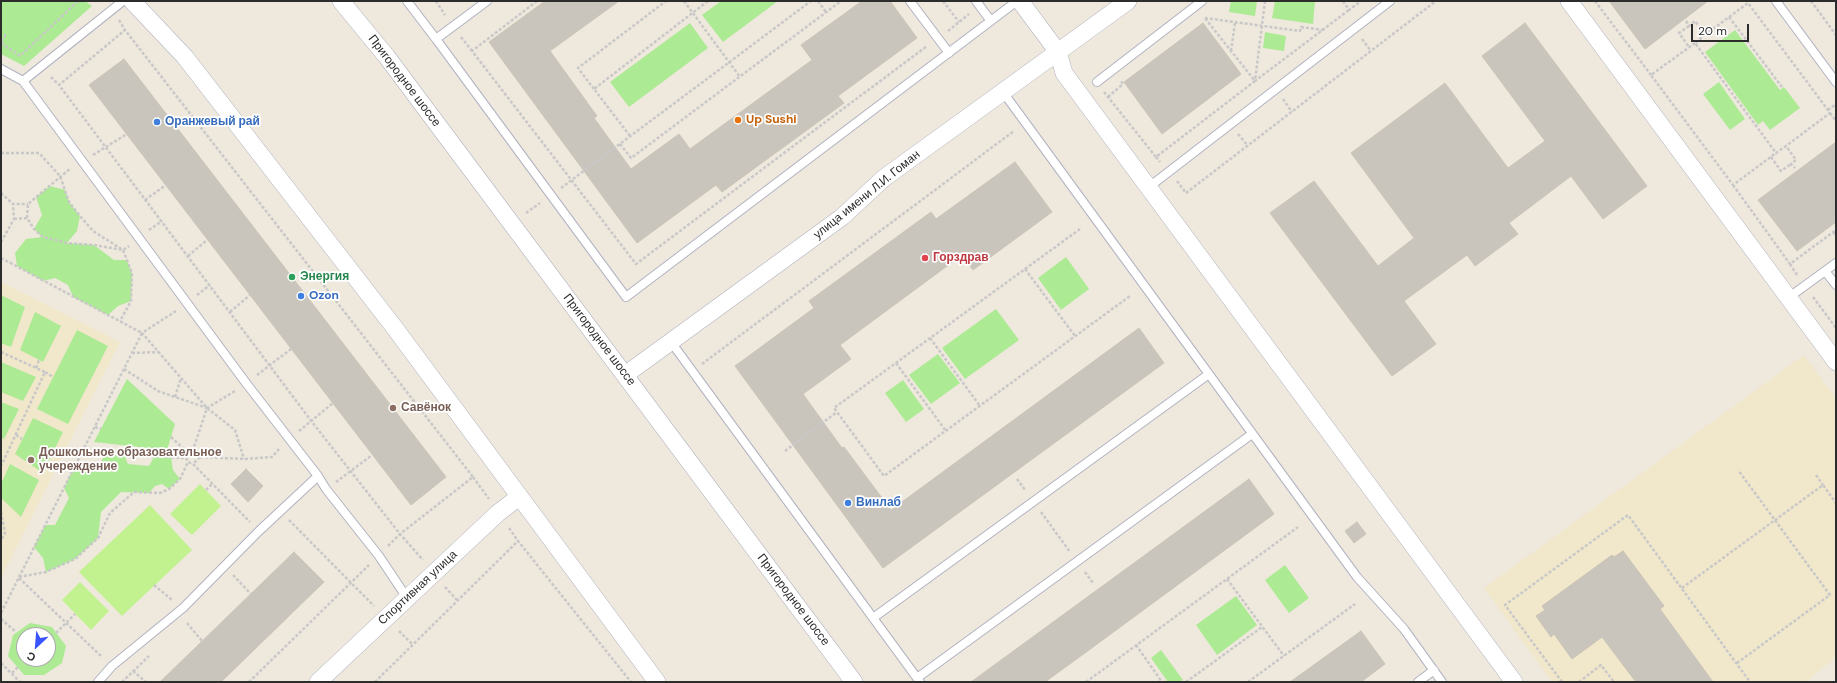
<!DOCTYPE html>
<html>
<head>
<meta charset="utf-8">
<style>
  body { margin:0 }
  #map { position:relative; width:1837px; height:683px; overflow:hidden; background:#efe8dd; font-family:"DM Sans",sans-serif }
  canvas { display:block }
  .frame { position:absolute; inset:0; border:2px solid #2c2c2c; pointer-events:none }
  .north { position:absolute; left:16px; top:627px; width:40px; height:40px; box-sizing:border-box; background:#fff; border:1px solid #ababab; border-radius:50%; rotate:206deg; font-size:11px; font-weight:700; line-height:16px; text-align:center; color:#2c2c2c }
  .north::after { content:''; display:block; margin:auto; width:14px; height:18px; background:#3953ff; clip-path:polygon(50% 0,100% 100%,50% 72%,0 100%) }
  .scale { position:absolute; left:1691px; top:24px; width:58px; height:18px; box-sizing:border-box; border:2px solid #2c2c2c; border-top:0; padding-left:5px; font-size:12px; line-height:14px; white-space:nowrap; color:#2c2c2c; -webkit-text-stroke:3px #fff; paint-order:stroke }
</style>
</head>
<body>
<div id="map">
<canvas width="1837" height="683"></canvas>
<div class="frame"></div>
<div class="north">С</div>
<div class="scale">20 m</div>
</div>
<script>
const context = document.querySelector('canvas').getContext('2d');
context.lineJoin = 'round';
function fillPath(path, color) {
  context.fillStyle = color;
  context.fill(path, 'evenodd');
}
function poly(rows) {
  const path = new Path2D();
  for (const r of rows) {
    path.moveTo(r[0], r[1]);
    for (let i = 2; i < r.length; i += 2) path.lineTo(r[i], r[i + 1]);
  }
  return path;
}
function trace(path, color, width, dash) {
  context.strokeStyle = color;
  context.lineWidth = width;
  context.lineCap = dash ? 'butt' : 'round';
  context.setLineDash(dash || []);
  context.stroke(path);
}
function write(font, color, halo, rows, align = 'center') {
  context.font = font + ' "DM Sans",sans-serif';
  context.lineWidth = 3.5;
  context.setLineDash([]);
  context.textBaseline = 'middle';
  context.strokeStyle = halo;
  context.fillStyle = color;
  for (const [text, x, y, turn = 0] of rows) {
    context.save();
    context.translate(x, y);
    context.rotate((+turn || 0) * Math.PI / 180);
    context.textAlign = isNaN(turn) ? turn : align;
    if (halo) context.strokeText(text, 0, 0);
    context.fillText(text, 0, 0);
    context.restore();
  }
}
const education = poly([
  [1,282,120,342,1,578],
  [1804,355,1836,398,1836,657,1806,682,1552,682,1484,588]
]);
const green = poly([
  [1,1,85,1,92,6,24,66,1,54],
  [721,1,778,1,723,42,702,15],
  [1231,1,1257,1,1255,16,1229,12],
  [1275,1,1315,1,1313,24,1272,18],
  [690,23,708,48,629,107,610,82],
  [1735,30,1780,90,1784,87,1800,108,1770,130,1763,121,1758,125,1705,52],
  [1265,32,1286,36,1284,51,1263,48],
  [1719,82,1745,119,1730,130,1703,94],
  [50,186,65,190,69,202,80,216,77,231,67,243,94,245,114,260,127,260,132,273,131,301,118,306,108,315,73,297,68,285,55,278,43,281,17,266,15,253,26,239,42,237,34,229,42,215,36,197],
  [1066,257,1089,289,1061,310,1038,278],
  [1,295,25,307,11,347,1,343],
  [996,309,1019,340,965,379,942,348],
  [35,312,61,326,43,362,20,350],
  [77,330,108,346,68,424,37,409],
  [938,354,960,383,931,404,909,375],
  [1,362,36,377,23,401,1,392],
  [127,379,175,424,167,450,94,442],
  [903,380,924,409,906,422,885,393],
  [1,402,19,409,4,439,1,438],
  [33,418,63,432,43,473,15,454],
  [105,454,124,455,128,464,149,466,154,457,171,457,173,470,180,479,169,489,162,484,155,486,149,493,121,492,101,512,98,538,75,559,46,572,43,558,34,547,45,525,55,525,69,498,64,488,74,467,85,471,99,466],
  [10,464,39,480,21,517,1,498,1,484],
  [1285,565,1309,598,1289,613,1265,580],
  [1236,596,1257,625,1217,655,1196,625],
  [30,623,52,627,66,646,62,663,44,675,24,675,8,656,13,635],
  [24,635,48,635,48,659,24,659],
  [1161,650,1183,680,1179,682,1168,682,1151,658]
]);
const pitch = poly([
  [200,484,221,506,192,535,170,514],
  [150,505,192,550,122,616,79,572],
  [80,582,109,611,91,630,62,600]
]);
const building = poly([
  [545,1,619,1,550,51,597,116,594,118,631,169,679,134,690,149,812,60,801,45,862,1,890,1,917,38,838,96,844,103,722,192,716,185,637,243,489,42,545,1],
  [1609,1,1708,1,1645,49,1609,1],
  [1203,23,1241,74,1162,134,1124,82,1203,23],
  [1525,23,1647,186,1603,219,1571,176,1509,223,1518,234,1475,266,1467,255,1404,301,1436,344,1392,376,1270,213,1314,181,1378,266,1414,238,1351,153,1445,83,1508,168,1545,141,1482,56,1525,23],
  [124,59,446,477,411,505,89,85,124,59],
  [1836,142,1836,222,1797,251,1758,200,1836,142],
  [1015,162,1052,212,973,270,962,255,840,345,851,359,803,394,842,448,844,447,891,510,1139,328,1164,363,883,568,735,366,814,308,809,301,931,212,936,219,1015,162],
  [246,469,263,486,248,502,231,484,246,469],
  [1249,479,1274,514,1089,650,1045,682,971,682,1249,479],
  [1357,522,1366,534,1354,543,1345,531,1357,522],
  [1623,551,1664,606,1660,609,1713,682,1636,682,1602,637,1572,659,1554,634,1551,637,1536,616,1545,610,1542,606,1612,555,1614,557,1623,551],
  [294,552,324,582,221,682,160,682,294,552],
  [1361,631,1385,664,1361,682,1290,682,1361,631]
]);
const path = poly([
  [436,1,445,15],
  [537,1,472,51,636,264,927,46],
  [684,1,740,77],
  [818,1,826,12],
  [943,1,959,22],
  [1265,1,1255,81,1349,10],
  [1343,1,1349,10,1361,1],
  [1595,1,1651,75],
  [1811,1,1836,35],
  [1729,17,1782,87],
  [1205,18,1300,31,1301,27,1323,30],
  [119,20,125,30],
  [1686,21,1689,26,1695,21,1705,35,1695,43,1776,153,1786,146,1796,160,1791,164,1795,168],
  [1689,26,1679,33,1689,47],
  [948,31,969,14],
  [1705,35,1748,3,1828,110,1830,113,1786,146],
  [461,37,472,51],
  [1362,39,1371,51],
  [1,41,7,33],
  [1,43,20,56,78,1],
  [1695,43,1651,75,1733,185,1776,153],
  [1231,51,1235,23],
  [51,77,59,85],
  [594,89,578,68,666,1],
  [1104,92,1156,157,1255,81,1204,17],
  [1108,97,1123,84,1121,81],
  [1283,99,1292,112],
  [1828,110,1836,104],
  [1830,113,1836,121],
  [1238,134,1248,146],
  [630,136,594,89,708,1],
  [620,144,631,158,841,1],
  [1,153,39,153,60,176,69,202,80,216,93,231,123,250,132,273,131,301,120,321],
  [93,155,127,134],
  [1156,157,1160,162],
  [1771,157,1781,171,1791,164],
  [1177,181,1186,193,1436,1],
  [1733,185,1790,264,1836,230],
  [561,188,811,1],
  [1,193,13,204,28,204],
  [145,200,166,185],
  [526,213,540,203],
  [27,218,28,204,71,168],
  [14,219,27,218,34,229,43,237,67,243,94,245,123,250,129,246],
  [1080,229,834,408,837,412,884,476,1130,296],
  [149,230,162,221],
  [1833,232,1836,236],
  [1,242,14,219,13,204],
  [188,256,207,240],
  [1,258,142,333,1,613],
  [1790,264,1797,275],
  [1025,269,1075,336],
  [197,295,210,285],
  [1813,297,1836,328],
  [176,311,142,333,207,408,235,430,244,459],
  [230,312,250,295],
  [930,338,980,406],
  [1,352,45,372,1,466],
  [132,353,159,352],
  [896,363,946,431],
  [702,364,1014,131],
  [36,368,39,360],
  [124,369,158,391,207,408],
  [45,372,53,377],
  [257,375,291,349],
  [175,397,181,378],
  [95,427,101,429],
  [299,431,333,403],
  [16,435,22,439],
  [171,437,188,453],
  [193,450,197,453,200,457,244,459,272,457,279,449],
  [785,451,837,412],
  [81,453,186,458,188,462,193,464],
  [200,457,193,464,250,522],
  [186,458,188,453,193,450,207,408,235,391],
  [1816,475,1823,485],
  [473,477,489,499],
  [1017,479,1025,490],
  [1,481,2,481],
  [336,482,372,455],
  [206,490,212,484],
  [1,512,5,533,1,540],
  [1041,512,1070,552],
  [289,520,374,606],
  [509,528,518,541],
  [388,546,400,534,473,477,125,30,59,85,312,422,400,534,423,560],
  [1085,572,1093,583],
  [233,575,251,594],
  [19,577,46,572,75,559,98,538,110,513,134,492,160,493,169,489,180,479,188,462],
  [19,578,102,657],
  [1227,579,1284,656],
  [154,585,172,600],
  [445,587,457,600],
  [1682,588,1823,485,1836,503],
  [1,619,16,632],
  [187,623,202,641],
  [399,631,412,644],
  [56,633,75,614],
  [1136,645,1162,682],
  [1,663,20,682],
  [1737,663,1830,595,1738,470],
  [133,671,146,682],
  [12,673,18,667],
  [122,682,149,656],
  [249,682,369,565],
  [375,682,518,541,631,682],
  [1086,682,1298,527],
  [1186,682,1262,627],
  [1248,682,1355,604],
  [1562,682,1505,605,1628,515,1750,682],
  [1579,682,1601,665,1614,682]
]);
const lane = poly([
  [407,1,436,39],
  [487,1,436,39,626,297,1017,1],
  [910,1,949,53],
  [976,1,991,21],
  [1776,1,1836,82],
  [1,69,23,81,246,383,318,476,326,489,379,556,407,598],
  [23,81,123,1],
  [1097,82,1202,1],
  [1003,92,1357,577,1404,629,1442,682],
  [1149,187,1390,1],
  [1825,271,1836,285],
  [1788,298,1836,263],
  [671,342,920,682],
  [873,618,1209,374],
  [917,678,1252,434],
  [98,682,112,666,183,608,259,531,318,476],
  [1418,682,1434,670]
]);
const street = poly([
  [132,1,185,57,394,327,657,682],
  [341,1,387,57,854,682],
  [1020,1,1058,52,1064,73,1514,682],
  [1569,1,1836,362],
  [625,375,842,217,884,178,1128,1],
  [318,682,498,513,519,497]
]);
const markers = [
  [738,120,4,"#e8710a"],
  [157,122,4,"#3f7fe0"],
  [925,258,4,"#e0444e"],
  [292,277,4,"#2e9e5b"],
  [301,296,4,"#3f7fe0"],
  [393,408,4,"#8d6e63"],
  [31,460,4,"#8d6e63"],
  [848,503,4,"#3f7fe0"]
];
const streetNames = [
  ["Пригородное шоссе",404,81,53],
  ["улица имени Л.И. Гоман",867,195,-39],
  ["Пригородное шоссе",599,340,53],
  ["Спортивная улица",418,588,-43],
  ["Пригородное шоссе",793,600,53]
];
const foodNames = [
  ["Up Sushi",746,120]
];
const shopNames = [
  ["Оранжевый рай",165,122],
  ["Ozon",309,296],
  ["Винлаб",856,503]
];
const healthNames = [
  ["Горздрав",933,258]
];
const leisureNames = [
  ["Энергия",300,277]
];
const educationNames = [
  ["Савёнок",401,408],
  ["Дошкольное образовательное",39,453],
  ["учереждение",39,467]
];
fillPath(education, '#f1e7cb');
fillPath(green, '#adea94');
fillPath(pitch, '#c2f28f');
fillPath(building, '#cac5bc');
trace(building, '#cac4b6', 1);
trace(lane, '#b1b2c1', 10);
trace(street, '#b1b2c1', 18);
trace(path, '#c8c8c8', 2.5, [3, 2]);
trace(lane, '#fff', 8);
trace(street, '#fff', 17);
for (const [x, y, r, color] of markers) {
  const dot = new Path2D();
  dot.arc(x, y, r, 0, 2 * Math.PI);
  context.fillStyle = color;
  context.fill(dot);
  trace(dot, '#fff', 1.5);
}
write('12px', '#2c2c2c', '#fff', streetNames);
write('bold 12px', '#c56008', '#fff', foodNames, 'left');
write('bold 12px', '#366cbe', '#fff', shopNames, 'left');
write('bold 12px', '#be3a42', '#fff', healthNames, 'left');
write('bold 12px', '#27864d', '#fff', leisureNames, 'left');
write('bold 12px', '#785e54', '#fff', educationNames, 'left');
</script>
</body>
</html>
